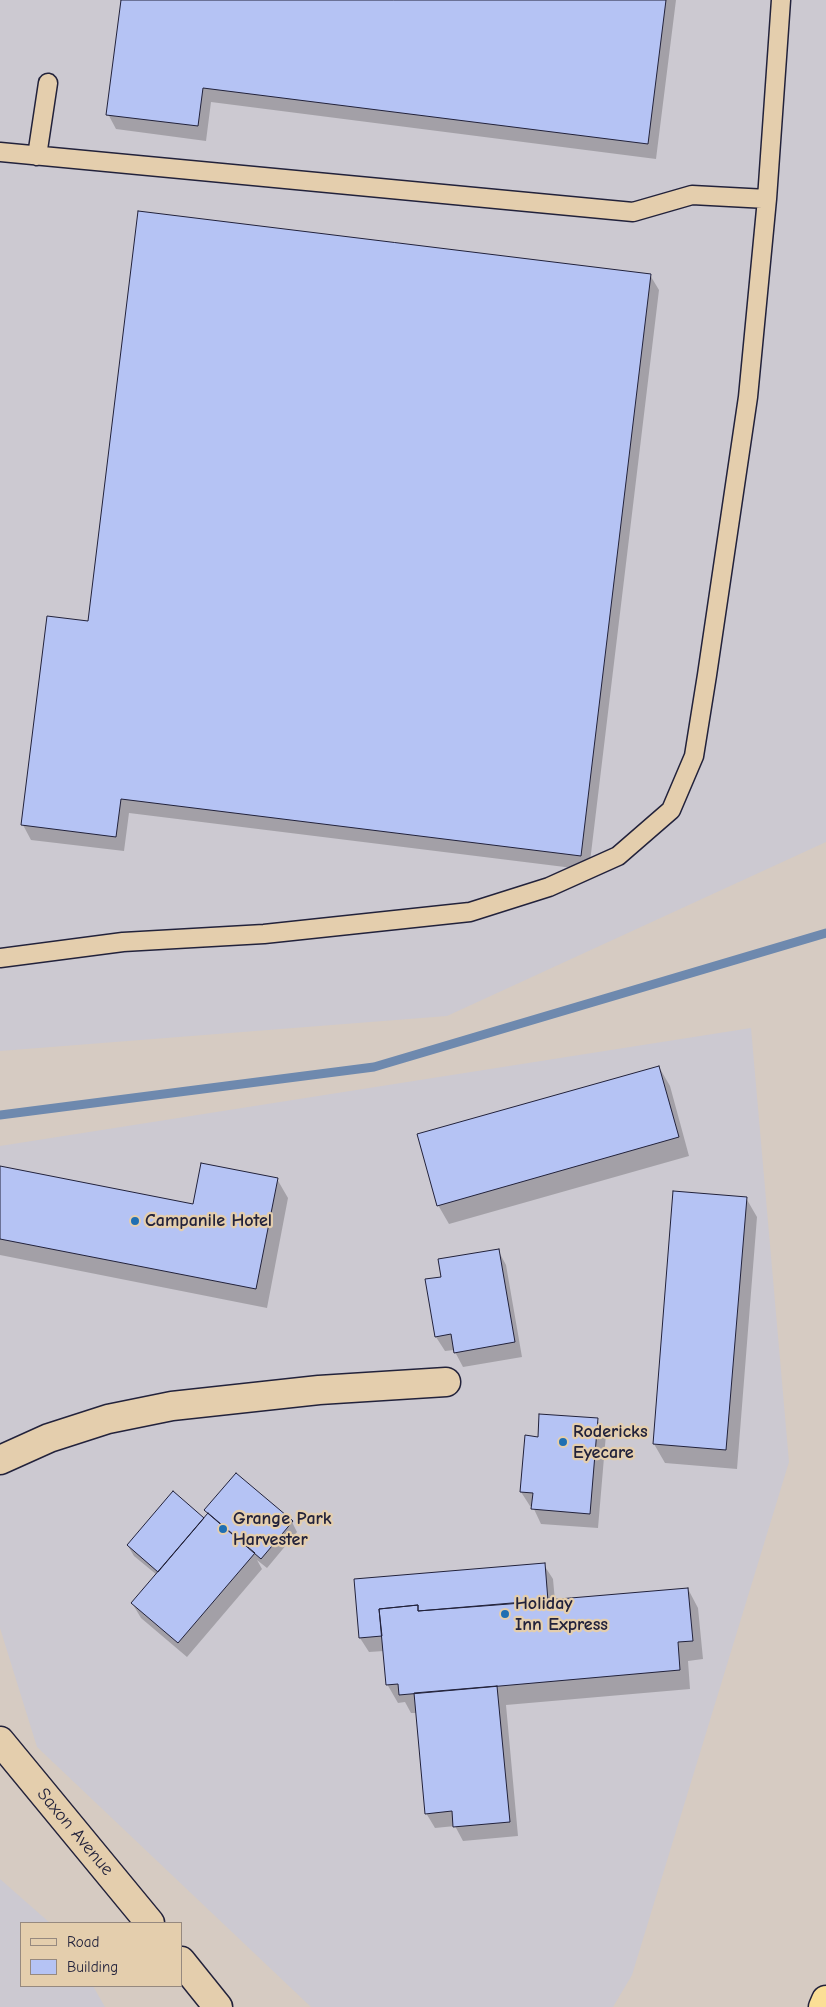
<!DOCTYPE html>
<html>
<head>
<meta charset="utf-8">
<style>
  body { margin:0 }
  #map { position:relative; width:826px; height:2007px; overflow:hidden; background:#d6cbc2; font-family:"Comic Neue",sans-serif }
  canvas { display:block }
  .legend { position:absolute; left:20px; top:1922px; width:162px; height:65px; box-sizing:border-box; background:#e4cead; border:1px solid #96897f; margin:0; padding:6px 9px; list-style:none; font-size:15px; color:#22223b }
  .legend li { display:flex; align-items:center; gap:10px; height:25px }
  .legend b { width:25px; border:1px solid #96897f }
</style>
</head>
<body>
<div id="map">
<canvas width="826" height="2007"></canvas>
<ul class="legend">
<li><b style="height:6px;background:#e4cead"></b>Road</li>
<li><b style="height:14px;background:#b5c3f4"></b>Building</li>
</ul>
</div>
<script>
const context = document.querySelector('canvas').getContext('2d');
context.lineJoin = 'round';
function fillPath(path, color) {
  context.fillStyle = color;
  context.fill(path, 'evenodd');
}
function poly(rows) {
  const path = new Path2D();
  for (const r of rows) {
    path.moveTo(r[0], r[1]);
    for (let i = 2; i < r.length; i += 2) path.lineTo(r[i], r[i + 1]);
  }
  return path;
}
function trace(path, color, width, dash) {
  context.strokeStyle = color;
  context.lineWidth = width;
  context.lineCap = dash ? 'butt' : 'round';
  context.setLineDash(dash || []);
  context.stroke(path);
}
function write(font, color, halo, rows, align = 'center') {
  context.font = font + ' "Comic Neue",sans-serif';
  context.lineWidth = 4.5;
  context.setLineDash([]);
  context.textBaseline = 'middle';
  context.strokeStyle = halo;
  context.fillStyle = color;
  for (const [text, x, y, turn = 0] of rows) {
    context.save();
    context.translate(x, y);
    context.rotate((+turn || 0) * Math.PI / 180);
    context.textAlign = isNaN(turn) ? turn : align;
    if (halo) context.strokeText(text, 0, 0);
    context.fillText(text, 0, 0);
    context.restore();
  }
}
const built = poly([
  [0,0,826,0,826,842,447,1016,0,1051],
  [751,1028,789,1462,632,1975,613,2007,311,2007,37,1747,0,1628,0,1146],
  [0,1879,50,1923,21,1923,21,1986,93,1986,105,2007,0,2007]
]);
const shadow = poly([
  [122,0,676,0,656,159,211,102,206,141,116,129,108,114],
  [650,275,659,290,589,870,129,813,124,851,31,840,23,825],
  [659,1067,670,1086,689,1156,449,1224,438,1205],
  [0,1167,194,1205,277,1179,288,1198,267,1308,0,1255],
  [746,1198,757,1217,737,1469,665,1463,654,1444],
  [498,1250,506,1265,522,1357,463,1367,454,1350,445,1351,436,1337],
  [597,1420,606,1434,598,1528,541,1524,533,1507,530,1506,521,1492,539,1438],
  [206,1510,292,1522,297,1532,267,1568,257,1560,262,1569,187,1657,141,1618,132,1603,157,1575,134,1556,128,1546,203,1518,208,1515],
  [544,1565,553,1579,555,1601,688,1589,698,1608,703,1659,688,1661,690,1689,506,1705,518,1836,463,1841,455,1826,435,1828,426,1813,417,1713,411,1713,405,1702,398,1703,387,1684,384,1651,369,1652,360,1638]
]);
const stream = poly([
  [0,1115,374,1067,826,933]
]);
const building = poly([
  [121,0,666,0,648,144,203,88,198,126,106,115,121,0],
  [138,211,651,274,581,856,121,799,116,837,21,825,47,616,88,621,138,211],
  [659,1066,679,1137,437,1206,417,1134,659,1066],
  [201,1163,278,1178,256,1289,0,1239,0,1166,193,1204,201,1163],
  [673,1191,747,1197,726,1450,653,1444,673,1191],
  [499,1249,515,1342,454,1353,451,1334,435,1337,425,1279,441,1277,438,1259,499,1249],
  [539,1414,598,1418,590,1514,531,1509,533,1493,520,1492,525,1435,538,1437,539,1414],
  [236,1473,293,1521,261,1559,204,1510,236,1473],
  [173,1491,204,1518,158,1572,127,1545,173,1491],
  [208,1513,255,1553,178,1643,131,1603,208,1513],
  [545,1563,548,1601,418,1611,418,1605,379,1609,382,1636,359,1638,354,1579,545,1563],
  [688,1588,693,1641,678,1642,680,1670,399,1695,398,1684,386,1685,379,1609,418,1605,418,1611,688,1588],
  [497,1686,510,1822,453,1827,452,1811,425,1814,414,1693,497,1686]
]);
const service = poly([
  [0,152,633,212,692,195,767,199,781,0],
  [37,156,48,83],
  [0,958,123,942,264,934,470,912,549,887,618,856,671,810,694,756,707,675,748,397,767,199]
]);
const minor = poly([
  [0,1460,49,1438,108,1419,172,1406,319,1390,446,1382]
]);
const tertiary = poly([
  [0,1741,150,1923],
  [181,1961,218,2007]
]);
const motorway = poly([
  [823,2007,826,2000]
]);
const markers = [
  [135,1221,5,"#1f6fb2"],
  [563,1442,5,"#1f6fb2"],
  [223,1529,5,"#1f6fb2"],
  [505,1614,5,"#1f6fb2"]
];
const poiNames = [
  ["Campanile Hotel",145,1221],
  ["Rodericks",573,1432],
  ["Eyecare",573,1453],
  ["Grange Park",233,1519],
  ["Harvester",233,1540],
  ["Holiday",515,1604],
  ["Inn Express",515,1625]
];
const streetNames = [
  ["Saxon Avenue",75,1832,50]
];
fillPath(built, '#ccc9d1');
fillPath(shadow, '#0003');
trace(stream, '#6e89ae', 9);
fillPath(building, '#b5c3f4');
trace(building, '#22223b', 1);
trace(service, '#22223b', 21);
trace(minor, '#22223b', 31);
trace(tertiary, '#22223b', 31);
trace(motorway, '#22223b', 31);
trace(service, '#e4cead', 18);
trace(minor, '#e4cead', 28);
trace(tertiary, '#e4cead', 28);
trace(motorway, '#fbdf96', 28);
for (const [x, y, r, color] of markers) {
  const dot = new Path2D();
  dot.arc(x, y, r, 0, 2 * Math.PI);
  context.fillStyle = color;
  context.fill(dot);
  trace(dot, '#e4cead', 2);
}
write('bold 18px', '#22223b', '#e4cead', poiNames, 'left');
write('18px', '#22223b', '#e4cead', streetNames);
</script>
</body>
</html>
